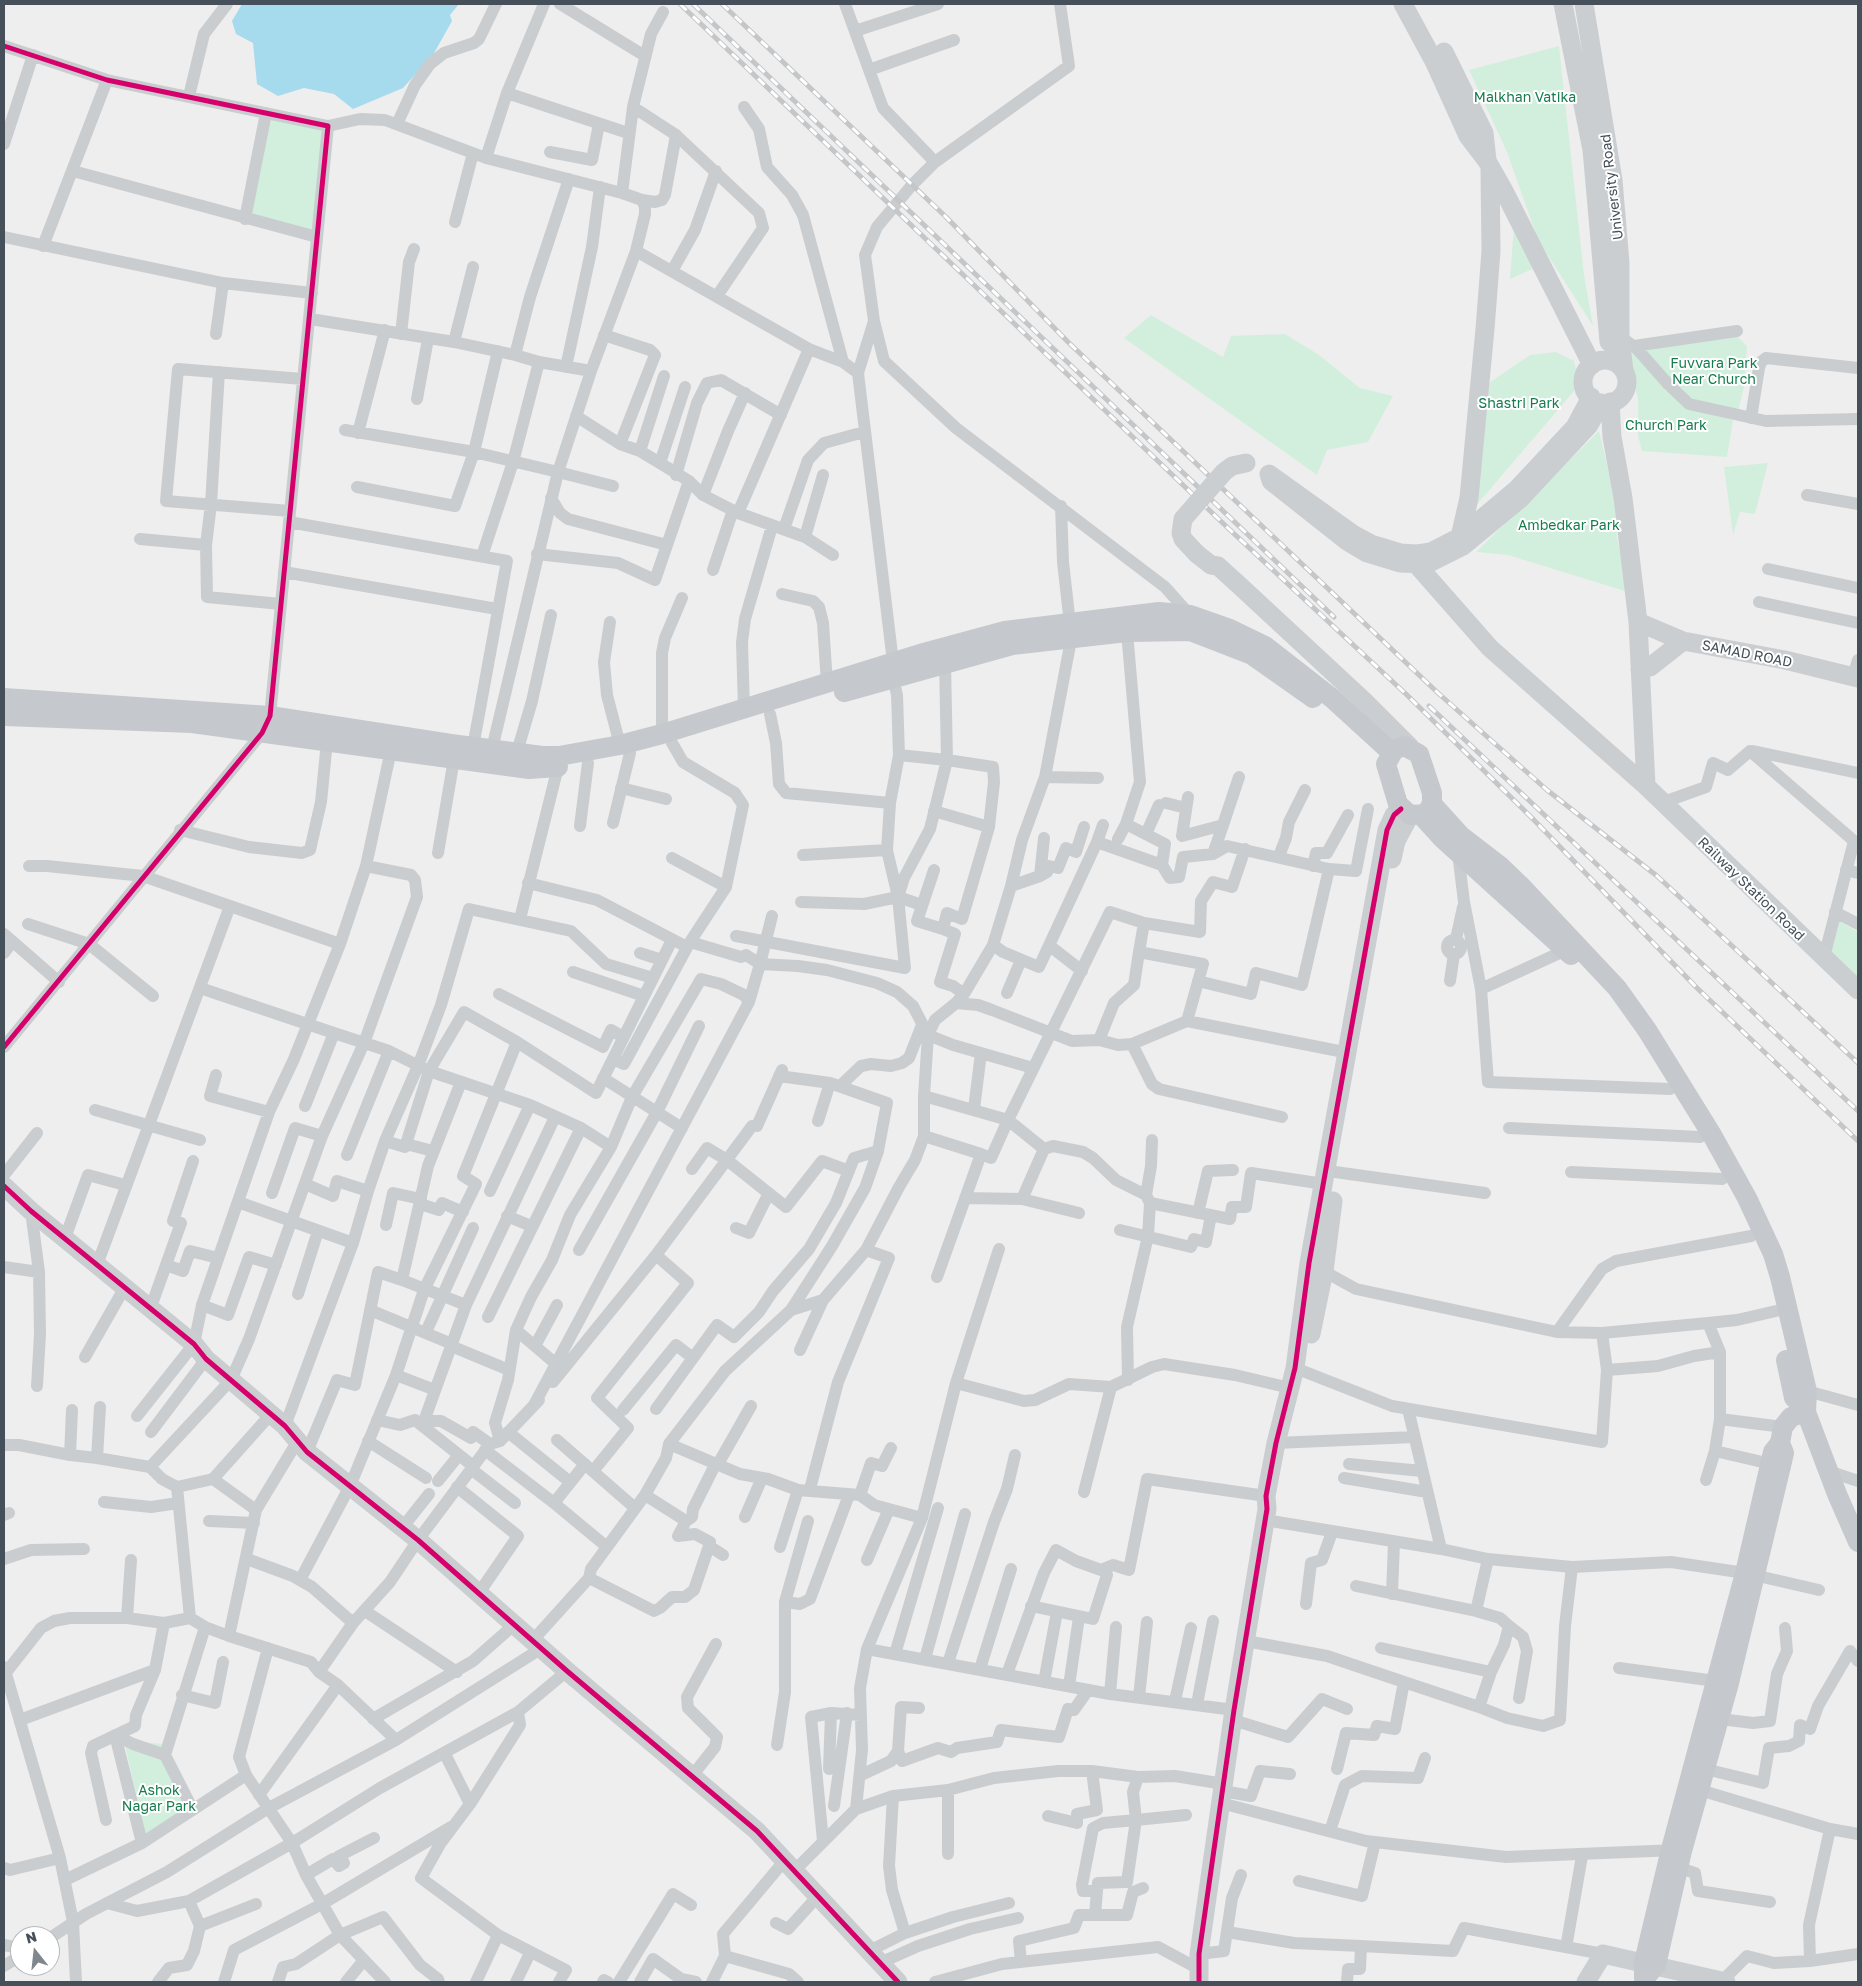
<!DOCTYPE html>
<html>
<head>
<meta charset="utf-8">
<style>
  body { margin:0 }
  #map { position:relative; width:1862px; height:1986px; overflow:hidden; background:#efeeee; font-family:"Golos Text",sans-serif }
  canvas { display:block }
  .frame { position:absolute; inset:0; border:5px solid #45505b; pointer-events:none }
  .north { position:absolute; left:10px; top:1926px; width:50px; height:50px; box-sizing:border-box; background:#fff; border:1px solid #b5b9bd; border-radius:50%; rotate:344deg; font-size:14px; font-weight:700; line-height:20px; text-align:center; color:#45505b }
  .north::after { content:''; display:block; margin:auto; width:18px; height:22px; background:#80878e; clip-path:polygon(50% 0,100% 100%,50% 72%,0 100%) }
</style>
</head>
<body>
<div id="map">
<canvas width="1862" height="1986"></canvas>
<div class="frame"></div>
<div class="north">N</div>
</div>
<script>
const context = document.querySelector('canvas').getContext('2d');
context.lineJoin = 'round';
function fillPath(path, color) {
  context.fillStyle = color;
  context.fill(path, 'evenodd');
}
function poly(rows) {
  const path = new Path2D();
  for (const r of rows) {
    if (r.length === 3) {
      path.moveTo(r[0] + r[2], r[1]);
      path.arc(r[0], r[1], r[2], 0, 2 * Math.PI);
      continue;
    }
    path.moveTo(r[0], r[1]);
    for (let i = 2; i < r.length; i += 2) path.lineTo(r[i], r[i + 1]);
  }
  return path;
}
function trace(path, color, width, dash) {
  context.strokeStyle = color;
  context.lineWidth = width;
  context.lineCap = dash ? 'butt' : 'round';
  context.setLineDash(dash || []);
  context.stroke(path);
}
function write(font, color, halo, rows, align = 'center') {
  context.font = font + ' "Golos Text",sans-serif';
  context.lineWidth = 4;
  context.setLineDash([]);
  context.textBaseline = 'middle';
  context.strokeStyle = halo;
  context.fillStyle = color;
  for (const [text, x, y, turn = 0] of rows) {
    context.save();
    context.translate(x, y);
    context.rotate((+turn || 0) * Math.PI / 180);
    context.textAlign = isNaN(turn) ? turn : align;
    if (halo) context.strokeText(text, 0, 0);
    context.fillText(text, 0, 0);
    context.restore();
  }
}
const green = poly([
  [1559,46,1584,275,1593,326,1538,240,1507,152,1469,70],
  [268,117,324,129,315,233,249,216],
  [1514,225,1539,266,1510,279],
  [1151,315,1223,357,1231,336,1285,334,1319,355,1360,388,1393,396,1368,442,1327,450,1317,475,1124,338],
  [1737,336,1747,346,1744,387,1738,411,1690,399,1645,354,1647,349],
  [1556,352,1574,361,1577,374,1575,390,1473,509,1486,385,1530,355],
  [1634,353,1686,408,1733,420,1727,457,1642,451,1638,436,1638,399,1628,358],
  [1599,431,1614,494,1617,538,1628,592,1508,555,1476,552],
  [1768,463,1755,514,1740,512,1733,535,1724,467],
  [1839,921,1858,932,1858,981,1830,954],
  [124,1741,163,1744,189,1808,145,1835]
]);
const water = poly([
  [242,4,459,4,450,15,452,21,433,55,403,88,353,109,334,94,304,88,278,96,257,84,253,43,236,34,232,21]
]);
const street = poly([
  [560,4,645,56],
  [845,4,883,108,935,162],
  [1060,4,1069,66,935,162,912,185,877,227,865,255,874,321,884,361,956,428,1165,587,1190,615],
  [855,31,938,4],
  [4,46,107,80,328,126,270,716,262,733,4,1047],
  [869,70,954,40],
  [507,93,628,133],
  [189,96,204,34,227,4],
  [633,107,676,135,759,213,763,228,717,296],
  [744,107,759,129,767,167,792,195,803,215,843,362],
  [397,124,415,85,430,64,444,53,474,43,479,39,496,4],
  [328,126,360,119,385,120,486,158,622,193,633,107,651,34,663,12],
  [4,144,33,55],
  [550,152,592,160,599,124],
  [486,158,507,93,544,4],
  [73,171,317,237],
  [642,200,655,202,662,200,665,195,676,135],
  [245,219,266,113],
  [455,222,473,153],
  [4,237,223,283,312,293],
  [43,246,107,80],
  [636,251,809,349,843,362,858,373,893,662],
  [672,271,695,230,716,171],
  [310,319,454,342,515,355,539,362,591,371],
  [216,334,223,283],
  [401,334,409,262,414,249],
  [604,335,650,350,655,355,620,444],
  [1620,336,1638,350,1668,384,1689,404,1766,421,1858,419],
  [454,342,473,267],
  [1634,346,1737,331],
  [515,355,530,297,569,179],
  [566,367,592,247,600,187],
  [858,373,874,321],
  [417,399,428,339],
  [576,416,620,444,640,451,660,463,689,481,703,495,738,513,809,349],
  [1751,418,1759,368,1761,362,1766,358,1858,368],
  [345,430,474,452,558,472,492,749],
  [358,433,385,330],
  [640,451,664,376],
  [660,463,685,387],
  [676,475,697,403,707,383,721,380,781,415],
  [613,486,558,472,591,371,636,251,645,214,645,207,642,200,622,193],
  [357,487,455,506,474,452,498,351],
  [703,495,728,431,745,393],
  [1807,495,1858,504],
  [551,498,560,513,568,519,667,545],
  [1061,506,1063,562,1070,624],
  [290,511,166,501,178,369,303,379],
  [738,513,805,537,833,555],
  [289,522,507,561,473,747],
  [784,529,808,460,824,443,864,432],
  [805,537,823,475],
  [140,539,206,545,207,597,281,604],
  [206,545,211,504,219,372],
  [537,554,618,563,655,580,689,481],
  [482,556,513,462,539,362],
  [1768,569,1858,588],
  [713,570,733,510],
  [284,572,497,609],
  [782,594,813,601,819,607,823,623,827,684],
  [1759,602,1858,623],
  [610,622,604,662,607,695,620,745],
  [945,663,947,760,993,767,994,782,989,827,962,919,947,913,943,929,955,934,940,982,953,986,964,994],
  [1853,677,1858,660],
  [744,709,742,642,745,619,772,526],
  [770,714,776,743,779,784,786,793,890,803],
  [662,734,662,653,665,638,682,598],
  [1750,751,1854,841,1858,843],
  [1753,751,1858,773],
  [517,752,532,701,551,615],
  [899,755,947,760,930,829,904,878,898,897,922,905],
  [1045,777,1098,778],
  [621,788,666,799],
  [1188,797,1182,836,1223,825,1213,854],
  [1166,803,1186,808],
  [1661,803,1706,787,1713,763,1728,770,1750,751],
  [934,811,989,827],
  [613,823,630,753],
  [1126,824,1140,782,1127,632],
  [1223,825,1239,777],
  [580,826,588,763],
  [180,830,249,847,302,853,310,850,321,802,327,741],
  [1146,834,1159,805],
  [1118,839,1126,824,1165,844,1162,865],
  [1097,842,1103,825],
  [438,853,454,759],
  [1458,853,1464,902,1481,989,1566,950],
  [803,855,887,850],
  [1279,856,1286,838,1289,822,1305,790],
  [672,858,726,887],
  [29,866,47,866,143,876,340,944],
  [1313,866,1316,853,1327,853,1348,815],
  [1329,869,1356,871,1368,809],
  [934,870,917,921,943,929],
  [1846,870,1858,873],
  [1040,876,1047,872,1049,866,1058,868,1066,848,1076,852,1084,827],
  [528,883,597,900,687,947],
  [1011,886,1040,876,1044,838],
  [801,902,864,904,898,897],
  [1835,912,1858,924],
  [520,919,558,767],
  [1144,923,1200,932,1201,901,1213,882,1232,887,1245,849],
  [28,924,89,944,153,996],
  [4,934,59,982],
  [736,936,905,968,898,897,887,850,890,803,899,755,897,695,893,678],
  [1456,939,1463,907],
  [1454,947,7],
  [690,942,741,957,746,955,760,964,772,916],
  [993,945,1003,952,1039,967,1097,842,1162,865,1170,878,1179,877,1183,857,1213,854,1227,846,1329,869,1302,985,1256,973,1251,994,1198,981],
  [1050,946,1082,971],
  [4,953,12,942],
  [640,953,662,960],
  [1824,957,1854,841],
  [573,972,644,996],
  [1450,981,1454,954],
  [200,988,334,1033],
  [1481,989,1488,1082,1670,1089],
  [1007,993,1021,960],
  [499,994,603,1047,611,1030,623,1037],
  [956,1003,978,1005,992,1010,1072,1041,1099,1040,1114,1003,1134,985,1139,952],
  [1099,1040,1118,1045,1132,1044,1187,1021],
  [1132,1044,1152,1084,1159,1089,1282,1117],
  [613,1059,624,1064,690,942,726,887,743,805,735,793,683,762,672,743],
  [216,1075,210,1096,269,1112],
  [779,1076,830,1083],
  [603,1078,682,1128],
  [840,1086,861,1066,871,1064,891,1066,902,1063,909,1058,922,1025],
  [305,1106,334,1033,389,1051,429,1071,530,1105,581,1128,611,1147],
  [974,1109,981,1053],
  [95,1110,200,1140],
  [1509,1128,1700,1137],
  [924,1136,981,1154],
  [385,1141,405,1147,406,1144,433,1151],
  [406,1144,429,1071,464,1012,517,1042,596,1093,670,944],
  [1044,1149,1008,1120,1110,912,1144,923,1139,952,1203,964,1187,1021,1349,1053],
  [347,1155,389,1051],
  [692,1169,707,1148,727,1160,786,1207,822,1161,849,1171],
  [1328,1171,1485,1193],
  [1571,1172,1722,1179],
  [4,1175,37,1133],
  [305,1184,333,1196,337,1181,368,1191],
  [490,1191,530,1105],
  [272,1193,295,1128,322,1136],
  [1146,1195,1151,1166,1152,1140],
  [965,1198,1022,1199,1044,1149,1053,1146,1083,1152,1093,1158,1116,1180,1146,1195,1150,1203,1230,1219,1232,1207,1246,1207,1251,1173,1324,1184],
  [1022,1199,1079,1213],
  [238,1202,353,1243],
  [420,1204,439,1210,442,1203,463,1212],
  [31,1211,39,1272,40,1334,37,1386],
  [1198,1213,1208,1171,1233,1170],
  [507,1216,531,1226],
  [386,1225,393,1193,421,1199],
  [736,1228,749,1233,769,1193],
  [1120,1230,1191,1247,1194,1239,1206,1242,1211,1215],
  [65,1238,88,1175,125,1185],
  [579,1250,657,1112,699,1026],
  [97,1265,230,906],
  [166,1265,183,1271,190,1251,218,1258],
  [4,1267,39,1272],
  [1318,1268,1356,1289,1557,1332,1602,1333,1708,1323,1737,1320,1776,1311],
  [937,1277,981,1154,991,1158,1008,1120,924,1096,928,1035,935,1020,956,1003,964,994,993,945,1011,886,1022,840,1045,777,1071,640],
  [402,1280,466,1305],
  [298,1294,318,1231],
  [202,1305,228,1315,249,1257,276,1265],
  [151,1307,181,1223,173,1221,193,1161],
  [370,1310,452,1344],
  [791,1310,823,1300,866,1250,899,1187,915,1160,924,1136,924,1096],
  [488,1317,581,1128],
  [1708,1323,1720,1352,1720,1419],
  [516,1330,556,1364],
  [426,1332,473,1228],
  [1557,1332,1602,1269,1616,1261,1751,1236],
  [451,1346,509,1370],
  [535,1346,557,1305],
  [800,1350,823,1300],
  [85,1357,125,1287],
  [1295,1368,1392,1406,1602,1442,1607,1370,1602,1333],
  [1607,1370,1658,1366,1694,1356,1720,1352],
  [396,1375,435,1390],
  [1128,1380,1127,1327,1148,1236,1150,1203],
  [553,1382,656,1255,752,1126,757,1126,782,1070],
  [956,1383,1024,1401,1035,1400,1069,1384,1111,1387,1152,1367,1164,1364,1235,1375,1290,1388],
  [1807,1391,1858,1405],
  [534,1405,749,1002,760,964,798,966,827,970,877,983,897,992,913,1006,928,1035,953,1045,1033,1068],
  [656,1409,693,1358],
  [1408,1409,1441,1549],
  [623,1410,676,1345,693,1358,717,1325,734,1337,759,1312,773,1291,809,1249,836,1203,854,1158,878,1151],
  [137,1416,194,1344,202,1305,269,1112,294,1059,340,944,366,866,391,750],
  [377,1420,400,1425,415,1420,473,1466],
  [285,1426,353,1243,368,1191,385,1141,418,1066,441,1005,469,909,571,931,606,964,653,978],
  [151,1432,206,1359],
  [508,1432,570,1482],
  [557,1440,635,1508],
  [368,1441,426,1478],
  [500,1441,495,1423,508,1380,516,1330,531,1297,552,1260,570,1215,611,1147,632,1097,701,979,721,984,744,995,749,1002],
  [1276,1443,1414,1437],
  [490,1444,473,1432,471,1438,441,1421,424,1421,466,1305,555,1117],
  [669,1444,740,1474,768,1479,798,1490,860,1495,874,1505,922,1518,867,1649,1110,1694,1234,1710],
  [4,1445,19,1445,70,1455,97,1458,150,1467,162,1479,177,1487,213,1479,256,1510],
  [485,1450,554,1503,585,1464],
  [1715,1451,1720,1419,1783,1427],
  [307,1452,337,1380,355,1385,378,1272,402,1280,428,1166,461,1082],
  [70,1455,72,1410],
  [97,1458,100,1407],
  [718,1464,751,1406],
  [1349,1464,1422,1471],
  [150,1467,231,1380,249,1339,322,1136,364,1043,417,897,415,880,411,875,366,866],
  [471,1469,515,1503],
  [594,1470,628,1428,597,1398,688,1283,656,1255],
  [1828,1471,1858,1481],
  [1344,1478,1427,1492],
  [213,1479,271,1414],
  [1706,1480,1715,1451,1771,1464],
  [438,1481,459,1455],
  [177,1487,190,1618],
  [457,1487,518,1536,479,1593],
  [810,1489,838,1382,889,1258,866,1250],
  [1084,1492,1111,1387],
  [645,1495,686,1521,678,1536,695,1534,710,1542,709,1546,723,1555],
  [860,1495,871,1463,882,1466,891,1448],
  [104,1502,151,1507,178,1503],
  [554,1503,607,1547],
  [4,1515,9,1513],
  [745,1517,762,1478],
  [922,1518,956,1383,999,1249],
  [1265,1520,1441,1549,1488,1559,1572,1567,1671,1562,1745,1573,1819,1590],
  [209,1521,254,1523],
  [686,1521,692,1517,693,1509,716,1463],
  [402,1528,429,1494],
  [709,1546,694,1590,685,1597,672,1597,660,1608,654,1611,589,1578,591,1569,645,1495,666,1458,669,1444,725,1371,791,1310,832,1246,865,1188,878,1151,887,1103,830,1083,818,1121],
  [780,1547,798,1490],
  [4,1559,31,1550,84,1549],
  [247,1559,293,1576,312,1587,353,1623],
  [867,1560,889,1509],
  [300,1580,350,1486,396,1375,424,1290,476,1184,463,1176,517,1042],
  [1392,1594,1394,1542],
  [785,1602,800,1604,810,1599,849,1495],
  [1306,1604,1311,1563,1322,1560,1332,1532],
  [1031,1606,1093,1619,1107,1575],
  [365,1611,457,1672],
  [1476,1611,1488,1559],
  [127,1618,131,1560],
  [1509,1626,1523,1637,1527,1651,1519,1698],
  [229,1636,256,1510,297,1442],
  [533,1640,589,1578],
  [1246,1641,1327,1656,1404,1682],
  [268,1648,239,1757,246,1775,292,1843,306,1875,340,1935,385,1982],
  [1381,1648,1491,1672],
  [895,1654,938,1508],
  [925,1659,965,1514],
  [948,1663,994,1522,1007,1489,1015,1455],
  [4,1667,60,1858,73,1922,76,1982],
  [1619,1668,1723,1682],
  [980,1669,1011,1569],
  [319,1672,353,1623,390,1582,418,1540,490,1444,500,1441,539,1400],
  [1007,1674,1044,1573,1056,1550,1076,1561,1101,1570,1113,1565,1129,1570,1147,1479,1266,1496],
  [4,1675,41,1628,54,1621,70,1618,127,1618,164,1623,190,1618,205,1627,229,1636,311,1662,319,1672,338,1685,396,1740],
  [1044,1682,1057,1612],
  [1069,1686,1079,1617],
  [1110,1694,1116,1627],
  [182,1695,215,1703,223,1662],
  [1139,1697,1147,1622],
  [1175,1701,1191,1628],
  [1197,1704,1213,1621],
  [1479,1707,1507,1718,1543,1726,1560,1720,1565,1626,1572,1567],
  [518,1712,520,1725,470,1804,440,1844,421,1878,498,1935,566,1970,559,1982],
  [373,1719,473,1661,515,1624],
  [1720,1719,1753,1723,1770,1721,1777,1674,1787,1651,1785,1628],
  [20,1720,155,1670],
  [1233,1720,1288,1737,1322,1699,1347,1709],
  [115,1735,142,1843],
  [115,1735,133,1744,165,1755],
  [777,1745,785,1692,785,1602,808,1521],
  [898,1751,902,1761,938,1748,951,1752,957,1748,997,1742,1001,1730,1059,1737,1068,1709,1074,1710,1088,1690],
  [445,1754,470,1804],
  [829,1769,831,1713],
  [1337,1769,1346,1733,1374,1735,1377,1726,1395,1729,1404,1682,1479,1707,1491,1672,1504,1645,1509,1626,1500,1618,1476,1611,1356,1586],
  [1705,1769,1763,1783,1769,1748,1789,1746,1799,1741,1800,1725,1810,1729,1818,1706,1850,1651,1858,1661],
  [861,1775,891,1761,898,1751,901,1707,919,1708],
  [692,1776,715,1747,717,1737,688,1708,687,1697,716,1644],
  [1138,1777,1133,1792,1136,1820,1186,1815],
  [1693,1788,1830,1829],
  [1223,1791,1251,1796,1260,1771,1290,1774],
  [259,1795,338,1685],
  [893,1796,889,1866,892,1890,905,1933],
  [1221,1803,1366,1841,1506,1857,1677,1850],
  [834,1806,847,1713],
  [856,1809,862,1750,860,1688,867,1649],
  [193,1810,165,1755,205,1627],
  [1048,1816,1077,1823,1077,1814,1097,1810,1092,1771],
  [106,1820,91,1753,93,1746,135,1726,136,1715,155,1670,164,1623],
  [1330,1831,1345,1785,1362,1776,1418,1778,1425,1758],
  [823,1841,811,1717,831,1713,861,1715],
  [948,1854,948,1790],
  [4,1868,10,1870,60,1858],
  [1679,1868,1695,1873,1698,1891,1770,1902],
  [795,1870,856,1809,893,1796,948,1790,994,1778,1058,1771,1092,1771,1138,1777,1175,1776,1224,1784],
  [306,1875,333,1859,339,1866,344,1863,339,1856,374,1838],
  [65,1880,142,1843,246,1775],
  [1299,1881,1362,1896,1375,1842],
  [107,1903,137,1911,189,1901,292,1843,380,1788,518,1712,567,1671],
  [1095,1915,1097,1891,1098,1883,1127,1882,1136,1820,1103,1823,1093,1828,1082,1885,1083,1891,1097,1891],
  [776,1923,788,1929,818,1896],
  [200,1926,256,1904],
  [1227,1932,1294,1943,1361,1946],
  [50,1938,86,1914,167,1872,267,1809,396,1740,542,1648],
  [1567,1942,1582,1856],
  [4,1945,20,1948],
  [869,1951,905,1933,953,1917,1009,1903],
  [1199,1954,1224,1951,1232,1898,1241,1875],
  [725,1956,789,1974,798,1982],
  [1810,1961,1809,1925,1830,1829,1858,1834],
  [1021,1962,1019,1941,1074,1928,1079,1915,1127,1915,1133,1892,1143,1888],
  [880,1963,918,1946,970,1929,1018,1918],
  [4,1966,20,1956],
  [1722,1981,1747,1956,1774,1963,1810,1961,1858,1954],
  [158,1982,169,1968,187,1965,194,1951,200,1926,189,1901],
  [224,1982,234,1950,322,1904,451,1827],
  [278,1982,283,1967,296,1964,340,1935,383,1917,420,1965,438,1979,439,1982],
  [346,1982,364,1960],
  [476,1982,498,1935],
  [516,1982,530,1953],
  [603,1982,604,1980,608,1982],
  [619,1982,673,1894,691,1905],
  [640,1982,653,1959,681,1979,696,1982],
  [712,1982,725,1956,723,1934,785,1860],
  [935,1982,1002,1964,1158,1947,1199,1969],
  [1347,1982,1348,1969,1360,1969,1361,1946,1453,1951,1464,1928,1603,1954]
]);
const secondary = poly([
  [1403,4,1435,63,1468,136,1487,161,1504,191,1592,365],
  [1563,4,1592,150,1609,342],
  [1584,4,1613,180,1620,263,1620,336,1624,371],
  [1444,52,1484,133,1487,160],
  [1605,382,22],
  [1591,397,1575,427,1517,489,1460,537,1431,552,1417,554,1401,553,1371,544,1354,535,1269,474,1271,481,1347,541,1367,553,1400,563,1427,564,1463,546,1520,499,1589,425,1601,403],
  [1610,402,1612,437,1623,498,1638,622,1646,786],
  [1460,537,1469,498,1485,329,1491,251,1490,170],
  [1197,554,1211,565,1218,566,1240,586,1364,701,1410,747],
  [1417,565,1490,648,1646,786,1858,990],
  [1638,622,1683,641,1785,660,1858,678],
  [1640,669,1650,667,1683,641],
  [1392,859,1396,841,1410,815],
  [4,1186,31,1211,194,1344,206,1359,285,1426,307,1452,418,1540,567,1671,757,1831,898,1982],
  [1311,1334,1324,1271,1333,1201],
  [1199,1982,1199,1954,1234,1710,1267,1509,1266,1496,1276,1443,1295,1368,1309,1263,1387,830,1394,815,1401,809],
  [1586,1982,1603,1954,1726,1982]
]);
const primary = poly([
  [844,692,1012,645,1127,632,1190,631,1252,655,1313,698],
  [4,698,270,716,451,744,542,756,559,756,620,745,662,734,920,654,1005,631,1159,612,1190,615,1230,629,1265,646,1333,699,1391,752],
  [4,716,192,723,529,769,558,767],
  [1404,746,1419,754,1432,793,1432,804,1426,814,1410,815,1398,804,1386,764,1394,750,1404,746],
  [1432,804,1461,836,1500,866,1523,888,1617,988,1647,1030,1712,1135,1747,1198,1773,1254,1780,1277,1807,1391,1806,1412,1837,1494,1858,1542],
  [1421,815,1442,838,1571,955],
  [1786,1360,1794,1398,1805,1406],
  [1780,1443,1784,1453,1781,1466,1729,1683,1682,1851,1656,1965,1644,1979,1644,1962,1671,1849,1745,1573,1773,1452,1780,1443,1783,1427,1791,1417,1806,1412]
]);
const rail = poly([
  [680,4,1229,529,1407,695,1531,817,1697,988,1858,1141],
  [693,4,1334,617],
  [722,4,946,217,1068,342,1438,693,1547,790,1657,876,1858,1063],
  [1429,706,1858,1111]
]);
const secondaryBridge = poly([
  [1197,554,1183,539,1181,533,1183,519,1224,472,1232,466,1246,463]
]);
const cycleway = poly([
  [4,46,107,80,328,126,270,716,262,733,4,1047],
  [4,1186,31,1211,194,1344,206,1359,285,1426,307,1452,418,1540,567,1671,757,1831,898,1982],
  [1199,1982,1199,1954,1234,1710,1267,1509,1266,1496,1276,1443,1295,1368,1309,1263,1387,830,1394,815,1401,809]
]);
const parkNames = [
  ["Malkhan Vatika",1525,98],
  ["Fuvvara Park",1714,364],
  ["Near Church",1714,380],
  ["Shastri Park",1519,404],
  ["Church Park",1666,426],
  ["Ambedkar Park",1569,526],
  ["Ashok",159,1791],
  ["Nagar Park",159,1807]
];
const streetNames = [
  ["University Road",1612,187,-97],
  ["SAMAD ROAD",1747,654,11],
  ["Railway Station Road",1751,889,44]
];
fillPath(green, '#d2efde');
fillPath(water, '#a6daed');
trace(street, '#cacdcf', 12);
trace(secondary, '#cbced1', 19);
trace(primary, '#c5c9cd', 20);
trace(rail, '#c4c6c8', 5);
trace(rail, '#fff', 3, [9]);
trace(secondaryBridge, '#cbced1', 19);
trace(cycleway, '#d6006c', 5);
write('14px', '#167c4e', '#fff', parkNames);
write('14px', '#45505b', '#fff', streetNames);
</script>
</body>
</html>
